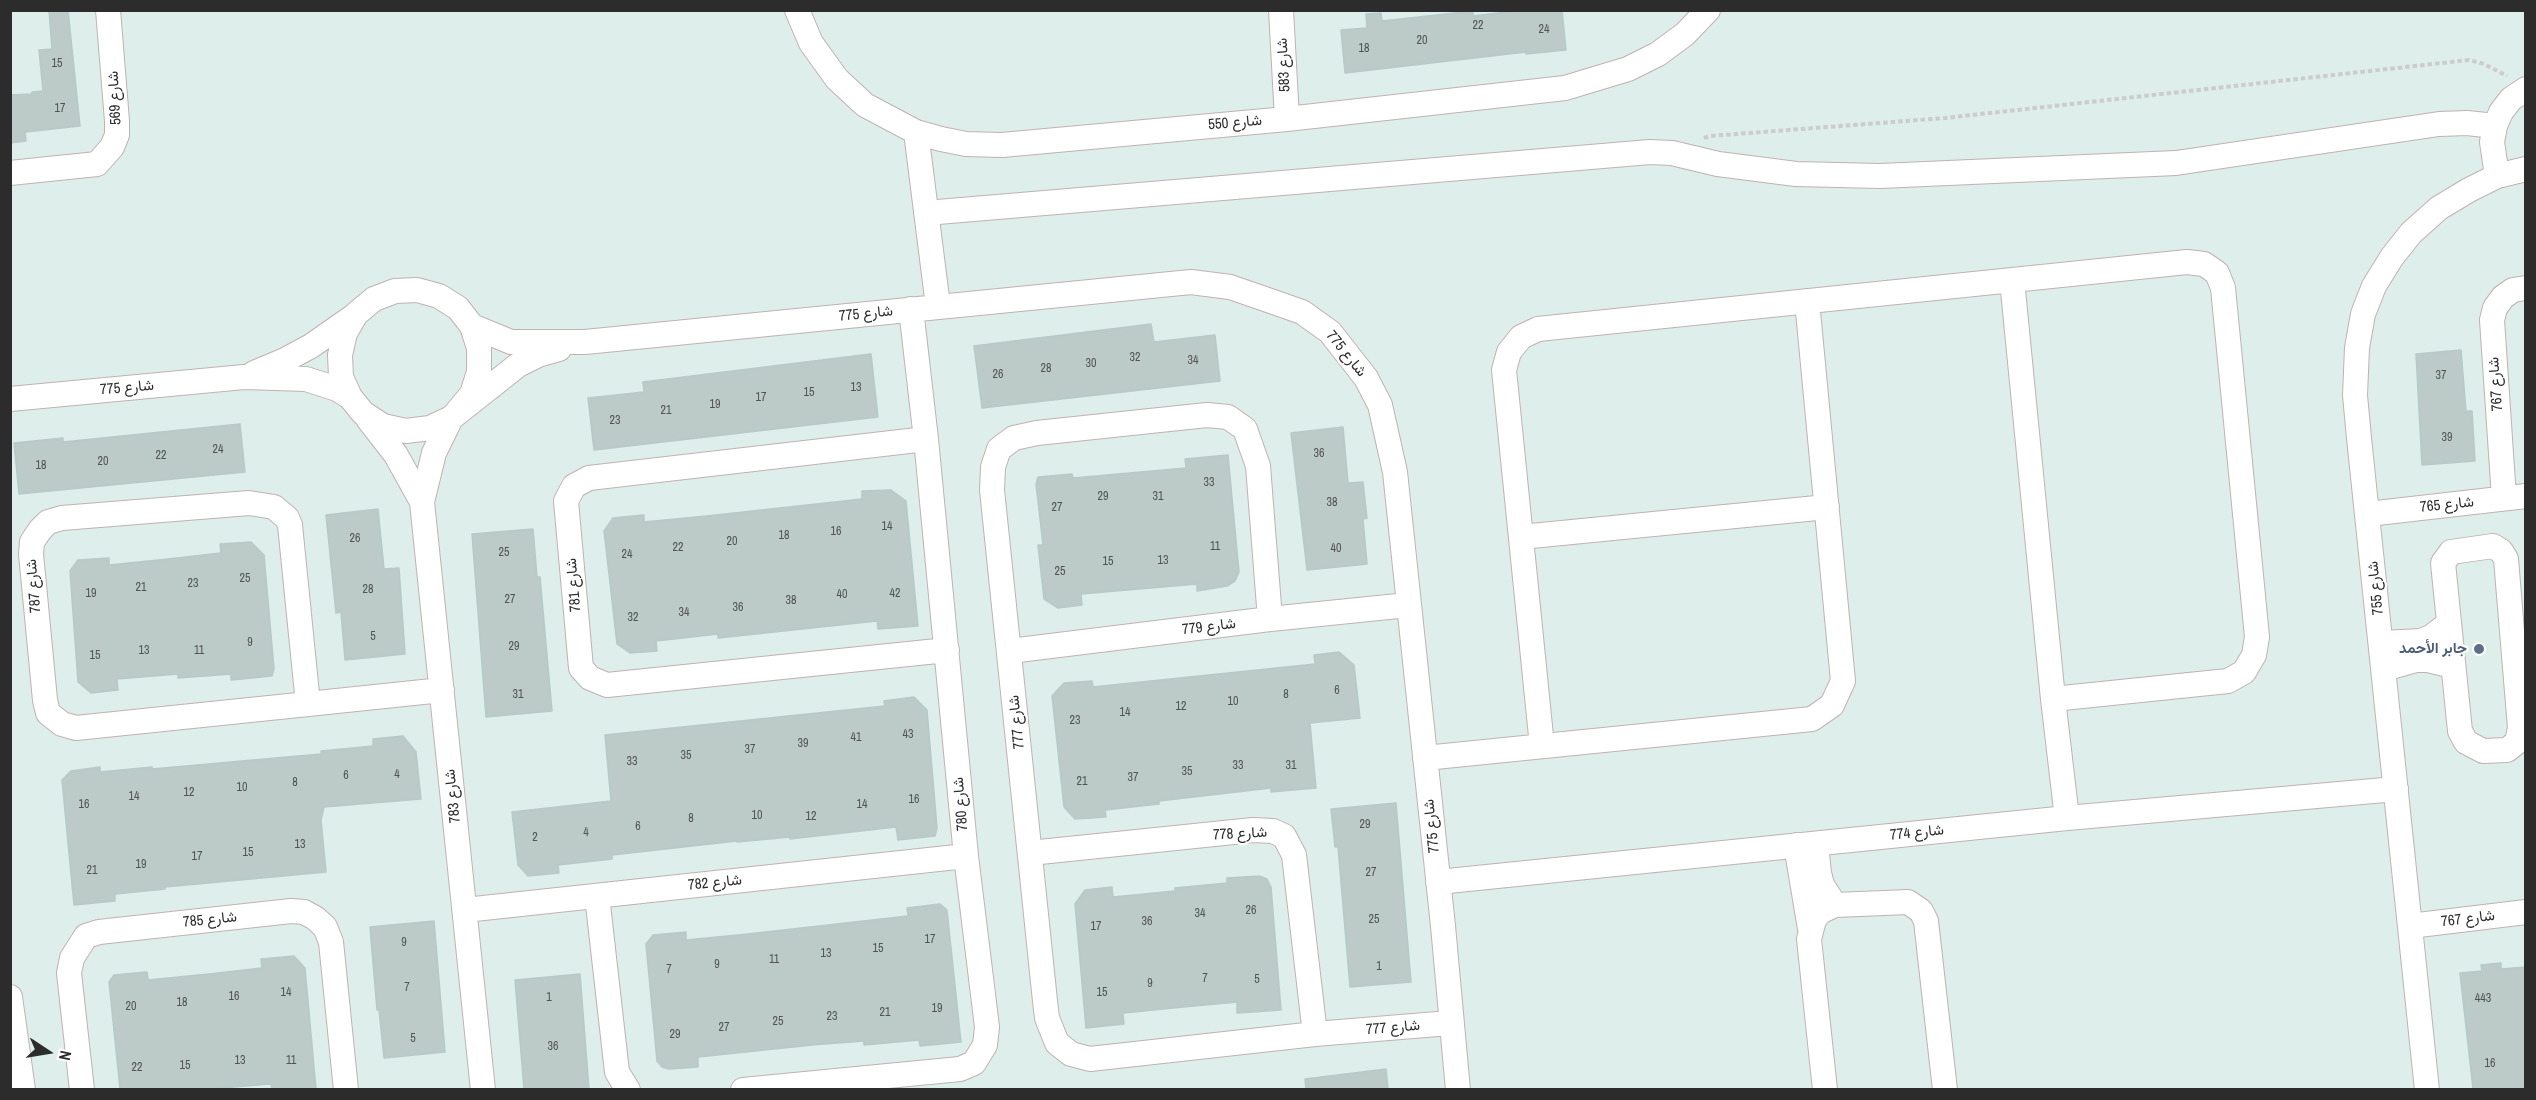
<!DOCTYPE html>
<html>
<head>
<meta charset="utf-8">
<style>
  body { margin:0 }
  #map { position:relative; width:2536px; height:1100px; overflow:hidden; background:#ddeeeb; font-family:"Archivo Narrow",sans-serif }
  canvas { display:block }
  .frame { position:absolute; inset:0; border:12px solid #2c2c2c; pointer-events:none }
  .north { position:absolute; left:18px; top:1022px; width:60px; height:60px; -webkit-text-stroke:4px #fff; paint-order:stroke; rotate:102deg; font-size:16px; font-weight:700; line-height:24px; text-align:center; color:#2c2c2c }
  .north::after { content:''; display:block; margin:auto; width:21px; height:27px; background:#2c2c2c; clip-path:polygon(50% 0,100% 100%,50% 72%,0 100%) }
</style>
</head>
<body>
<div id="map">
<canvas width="2536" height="1100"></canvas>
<div class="frame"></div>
<div class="north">N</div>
</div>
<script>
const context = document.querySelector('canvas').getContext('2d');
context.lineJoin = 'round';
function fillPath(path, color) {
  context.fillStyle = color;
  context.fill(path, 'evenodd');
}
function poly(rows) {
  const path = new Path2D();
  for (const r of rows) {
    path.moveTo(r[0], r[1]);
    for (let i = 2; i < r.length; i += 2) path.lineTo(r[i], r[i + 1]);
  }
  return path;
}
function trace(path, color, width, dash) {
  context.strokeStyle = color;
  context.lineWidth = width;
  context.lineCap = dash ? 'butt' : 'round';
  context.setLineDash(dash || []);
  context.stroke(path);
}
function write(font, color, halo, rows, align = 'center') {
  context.font = font + ' "Archivo Narrow",Vazirmatn,sans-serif';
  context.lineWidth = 4.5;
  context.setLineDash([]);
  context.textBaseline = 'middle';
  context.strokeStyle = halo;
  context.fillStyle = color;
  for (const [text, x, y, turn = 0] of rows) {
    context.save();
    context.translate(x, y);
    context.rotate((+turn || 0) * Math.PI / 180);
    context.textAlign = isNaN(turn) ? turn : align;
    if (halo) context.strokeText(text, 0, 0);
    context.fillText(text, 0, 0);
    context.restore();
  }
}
const building = poly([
  [49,10,68,10,80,126,25,132,26,141,10,143,10,95,32,94,32,92,43,91,39,50,52,49,49,10],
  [1522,10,1562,10,1566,50,1526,54,1526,52,1345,73,1341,30,1367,28,1366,14,1381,13,1382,21,1473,11,1473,16,1522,10],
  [1151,324,1154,342,1215,335,1220,381,982,408,974,346,1151,324],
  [2461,350,2466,411,2472,411,2475,461,2422,465,2416,354,2461,350],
  [871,354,878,417,594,450,588,398,644,392,643,382,871,354],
  [240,424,245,472,19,494,14,443,63,438,63,442,240,424],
  [1343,427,1348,483,1363,482,1367,518,1363,519,1367,564,1307,570,1291,433,1343,427],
  [1228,455,1239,572,1235,581,1227,586,1197,591,1197,584,1081,594,1082,605,1058,608,1044,599,1038,545,1043,545,1036,484,1038,477,1072,474,1073,478,1186,468,1185,459,1228,455],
  [891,490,906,501,918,626,878,629,877,621,718,638,718,634,656,641,657,651,630,653,617,644,604,531,613,518,644,515,644,522,707,516,862,499,862,491,891,490],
  [378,509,384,569,399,568,405,654,345,660,341,612,336,613,326,515,378,509],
  [533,529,537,577,540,577,552,711,486,717,472,534,533,529],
  [251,542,264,555,274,669,272,676,231,680,231,674,178,678,178,674,117,679,118,690,91,693,78,682,70,571,78,560,109,558,109,565,168,559,221,553,220,544,251,542],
  [1339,652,1354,665,1360,718,1310,723,1316,788,1271,792,1271,788,1159,801,1159,804,1105,810,1106,817,1075,819,1064,807,1052,696,1064,683,1092,681,1093,687,1315,664,1314,655,1339,652],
  [914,697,927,710,937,828,935,836,898,840,896,827,790,839,790,837,737,842,737,841,612,855,612,859,558,865,559,873,528,876,518,865,512,812,611,801,605,735,885,706,884,701,914,697],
  [403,736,416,752,421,799,324,807,321,820,326,872,165,887,165,889,115,894,115,901,74,905,62,780,71,771,100,767,100,772,152,767,152,769,321,754,321,751,373,746,373,739,403,736],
  [1396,803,1411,982,1350,987,1338,847,1335,847,1331,809,1396,803],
  [1259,876,1267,879,1271,887,1281,1010,1237,1013,1237,1002,1173,1008,1123,1013,1124,1024,1086,1028,1075,904,1085,890,1112,887,1113,897,1175,891,1175,888,1227,883,1227,878,1259,876],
  [940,904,947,910,961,1042,920,1046,919,1040,864,1045,864,1041,812,1045,698,1057,698,1067,669,1069,662,1067,657,1061,646,944,653,935,686,932,686,940,748,934,908,916,907,908,940,904],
  [434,921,445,1052,384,1058,379,1010,377,1010,370,927,434,921],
  [294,956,305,968,316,1089,272,1089,271,1084,209,1089,120,1089,109,982,114,975,147,972,148,980,209,974,262,968,261,959,294,956],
  [2501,963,2501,969,2526,967,2526,1089,2473,1089,2460,973,2482,971,2481,965,2501,963],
  [580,974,589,1089,524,1089,515,980,580,974],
  [1386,1069,1388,1089,1306,1089,1305,1079,1386,1069]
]);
const path = poly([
  [1704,138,1710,136,1945,118,2469,60,2484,64,2507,76]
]);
const minor = poly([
  [797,10,811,43,837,79,865,105,916,132,941,139,966,144,1002,145,1287,119,1565,88,1628,69,1658,54,1685,34,1708,10],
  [1281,10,1287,119],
  [916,132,938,306],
  [10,173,97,164,112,147,117,135,117,121,108,10],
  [2497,176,2492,142,2495,126,2501,112,2511,99,2526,89],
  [926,213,1650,152,1672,153,1718,164,1796,174,1880,176,2176,163,2439,124,2467,123,2495,126],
  [2012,280,2053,699,2067,818],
  [472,326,511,342,585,342,1191,282,1230,287,1262,298,1302,312,1330,332,1366,378,1380,405,1395,472,1443,926,1458,1090],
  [254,373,285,360,311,346,354,316],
  [10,399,244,377,306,379,337,389,350,397],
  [457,412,472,394,479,372,479,348,472,326,458,308,439,296,417,290,395,291,374,299,356,314,345,333,340,355,341,377,350,397,363,413,383,426,406,431,430,428,451,418,518,365,538,355,559,349],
  [451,418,434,453,422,502,483,1090],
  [368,419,396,455,422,502],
  [926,439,589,478,574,486,566,501,581,668,590,678,607,685,947,650],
  [2504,498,2492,320,2495,308,2503,297,2513,290,2526,288],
  [2368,514,2526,496],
  [1521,537,1827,507],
  [2493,546,2501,551,2506,559,2520,728,2517,742,2507,750,2483,751,2466,742,2460,731,2443,563,2451,552,2493,546],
  [1270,619,1258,466,1245,429,1228,417,1207,415,1037,433,1014,438,999,449,993,467,992,490,1045,1001,1047,1018,1057,1043,1071,1054,1090,1059,1315,1034,1450,1023],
  [2382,643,2421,641,2431,637,2448,624],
  [1010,651,1270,619,1408,605],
  [2384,669,2416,660,2428,660,2453,666],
  [308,704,290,525,287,518,274,507,249,503,62,518,48,522,40,530,32,542,31,554,45,700,48,713,62,724,76,728,308,704,442,690],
  [1542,746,1504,370,1509,352,1521,337,1538,329,2187,262,2204,264,2217,273,2223,288,2257,637,2254,655,2244,672,2228,681,2053,699],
  [1425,758,1812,719,1832,705,1843,681,1807,301],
  [1816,844,1819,873,1822,885,1835,905],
  [1796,845,1810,929],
  [1030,853,1253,830,1273,831,1284,836,1294,855,1315,1034],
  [1438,882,2067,818,2396,789],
  [597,896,617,1072,628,1090],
  [465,910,966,856],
  [2410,926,2526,912],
  [10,997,23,1090],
  [82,1090,69,973,72,958,86,936,99,932,291,911,304,912,315,918,325,927,331,942,346,1090],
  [743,1090,960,1069,974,1063,985,1045,987,1027,966,856,926,439,911,309],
  [1825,1090,1809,939,1814,920,1820,912,1835,905,1908,902,1921,911,1926,921,1945,1090],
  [2427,1090,2359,438,2355,395,2357,348,2363,314,2374,286,2392,257,2411,233,2439,208,2469,190,2497,176,2526,169]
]);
const markers = [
  [2479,649,6,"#5c6f8a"]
];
const numberNames = [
  ["22",1478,26],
  ["24",1544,30],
  ["20",1422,41],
  ["18",1364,49],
  ["15",57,64],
  ["17",60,109],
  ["32",1135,358],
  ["34",1193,361],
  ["30",1091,364],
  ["28",1046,369],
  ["26",998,375],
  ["37",2441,376],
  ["13",856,388],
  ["15",809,393],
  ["17",761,398],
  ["19",715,405],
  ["21",666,411],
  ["23",615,421],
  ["39",2447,438],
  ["24",218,450],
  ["36",1319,454],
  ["22",161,456],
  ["20",103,462],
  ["18",41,466],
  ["33",1209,483],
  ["29",1103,497],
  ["31",1158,497],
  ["38",1332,503],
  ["27",1057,508],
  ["14",887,527],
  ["16",836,532],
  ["18",784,536],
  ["26",355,539],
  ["20",732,542],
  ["11",1215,547],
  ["22",678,548],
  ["40",1336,549],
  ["25",504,553],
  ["24",627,555],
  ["13",1163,561],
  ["15",1108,562],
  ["25",1060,572],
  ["25",245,579],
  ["23",193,584],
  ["21",141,588],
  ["28",368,590],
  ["19",91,594],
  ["42",895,594],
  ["40",842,595],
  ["27",510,600],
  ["38",791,601],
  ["36",738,608],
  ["34",684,613],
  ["32",633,618],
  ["5",373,637],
  ["9",250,643],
  ["29",514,647],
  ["13",144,651],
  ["11",199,651],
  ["15",95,656],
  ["6",1337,691],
  ["31",518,695],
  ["8",1286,695],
  ["10",1233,702],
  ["12",1181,707],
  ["14",1125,713],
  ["23",1075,721],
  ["43",908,735],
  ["41",856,738],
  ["39",803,744],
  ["37",750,750],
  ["35",686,756],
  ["33",632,762],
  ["33",1238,766],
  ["31",1291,766],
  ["35",1187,772],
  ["4",397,775],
  ["6",346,776],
  ["37",1133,778],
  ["21",1082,782],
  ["8",295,783],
  ["10",242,788],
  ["12",189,793],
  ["14",134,797],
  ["16",914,800],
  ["16",84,805],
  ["14",862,805],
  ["10",757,816],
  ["12",811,817],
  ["8",691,819],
  ["29",1365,825],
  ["6",638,827],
  ["4",586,833],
  ["2",535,838],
  ["13",300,845],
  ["15",248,853],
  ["17",197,857],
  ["19",141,865],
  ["21",92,871],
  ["27",1371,873],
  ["26",1251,911],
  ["34",1200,914],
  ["25",1374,920],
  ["36",1147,922],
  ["17",1096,927],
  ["17",930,940],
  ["9",404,943],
  ["15",878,949],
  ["13",826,954],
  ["11",774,960],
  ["9",717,965],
  ["1",1379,967],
  ["7",669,970],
  ["7",1205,979],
  ["5",1257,980],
  ["9",1150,984],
  ["7",407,988],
  ["14",286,993],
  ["15",1102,993],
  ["16",234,997],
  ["1",549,998],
  ["443",2483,999],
  ["18",182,1003],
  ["20",131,1007],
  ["19",937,1009],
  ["21",885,1013],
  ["23",832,1017],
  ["25",778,1022],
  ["27",724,1028],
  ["29",675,1035],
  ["5",413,1039],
  ["36",553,1047],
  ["13",240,1061],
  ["11",291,1061],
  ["16",2490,1064],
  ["15",185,1066],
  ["22",137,1068]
];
const streetNames = [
  ["شارع 583",1284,65,-93],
  ["شارع 569",115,98,-93],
  ["شارع 550",1235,123,-5],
  ["شارع 775",866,314,-6],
  ["شارع 775",1346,354,51],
  ["شارع 767",2496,384,-94],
  ["شارع 775",127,388,-5],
  ["شارع 765",2447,505,-6],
  ["شارع 781",574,585,-95],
  ["شارع 787",34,586,-95],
  ["شارع 755",2376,588,-96],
  ["شارع 779",1209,627,-7],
  ["شارع 777",1017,722,-96],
  ["شارع 783",453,796,-96],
  ["شارع 780",961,804,-95],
  ["شارع 775",1432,826,-96],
  ["شارع 774",1917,833,-6],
  ["شارع 778",1240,834,-3],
  ["شارع 782",715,883,-6],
  ["شارع 767",2468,919,-7],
  ["شارع 785",210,920,-6],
  ["شارع 777",1393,1028,-5]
];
const serviceNames = [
  ["جابر الأحمد",2467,649]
];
fillPath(building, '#bccac8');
trace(building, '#b6cac8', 1.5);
trace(minor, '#c0b2b1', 26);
trace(path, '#ccc', 4, [4.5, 3]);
trace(minor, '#fff', 24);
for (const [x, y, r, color] of markers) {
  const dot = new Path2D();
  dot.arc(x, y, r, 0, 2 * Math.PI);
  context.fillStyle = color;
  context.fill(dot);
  trace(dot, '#fff', 2);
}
write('12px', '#505453', null, numberNames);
write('15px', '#2c2c2c', '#fff', streetNames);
write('bold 15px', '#4e5e75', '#fff', serviceNames, 'right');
</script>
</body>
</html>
